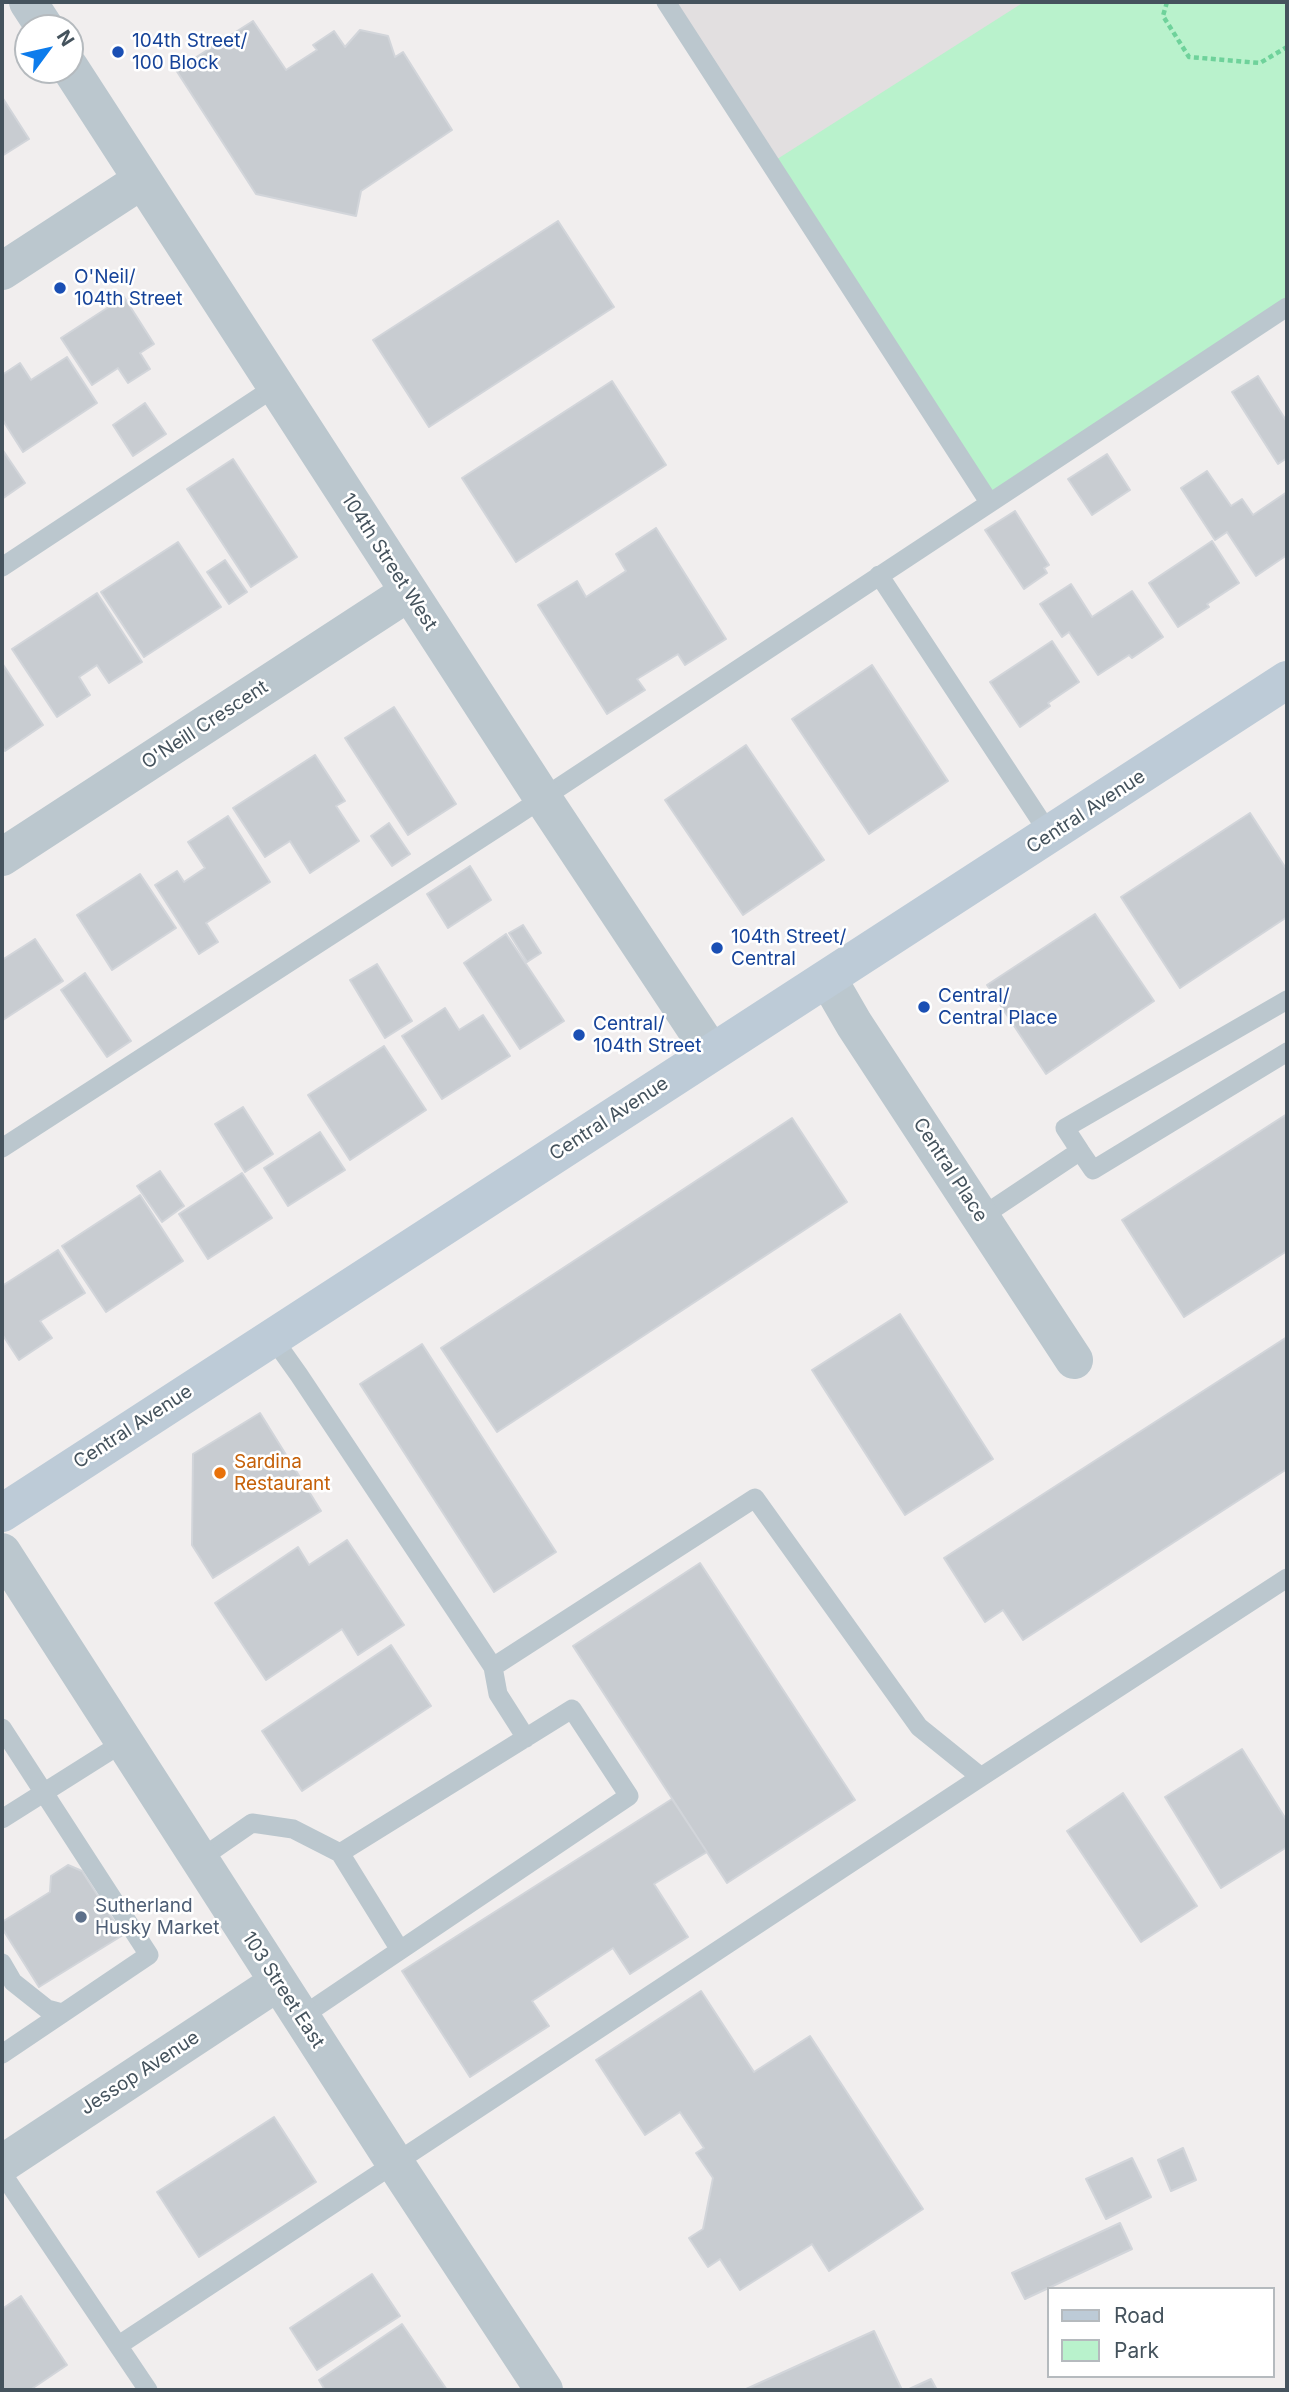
<!DOCTYPE html>
<html>
<head>
<meta charset="utf-8">
<style>
  body { margin:0 }
  #map { position:relative; width:1289px; height:2392px; overflow:hidden; background:#f1eeee; font-family:Inter,sans-serif }
  canvas { display:block }
  .frame { position:absolute; inset:0; border:4px solid #45535d; pointer-events:none }
  .legend { position:absolute; left:1047px; top:2287px; width:228px; height:91px; box-sizing:border-box; background:#fff; border:2px solid #b5babe; margin:0; padding:9px 12px; list-style:none; font-size:21px; color:#45535d }
  .legend li { display:flex; align-items:center; gap:14px; height:35px }
  .legend b { width:35px; border:2px solid #b5babe }
  .north { position:absolute; left:14px; top:14px; width:70px; height:70px; box-sizing:border-box; background:#fff; border:2px solid #b5babe; border-radius:50%; rotate:57deg; font-size:19px; font-weight:700; line-height:28px; text-align:center; color:#45535d }
  .north::after { content:''; display:block; margin:auto; width:24px; height:32px; background:#0d7cec; clip-path:polygon(50% 0,100% 100%,50% 72%,0 100%) }
</style>
</head>
<body>
<div id="map">
<canvas width="1289" height="2392"></canvas>
<div class="frame"></div>
<ul class="legend">
<li><b style="height:9px;background:#bdcbd7"></b>Road</li>
<li><b style="height:19px;background:#b9f2cc"></b>Park</li>
</ul>
<div class="north">N</div>
</div>
<script>
const context = document.querySelector('canvas').getContext('2d');
context.lineJoin = 'round';
function fillPath(path, color) {
  context.fillStyle = color;
  context.fill(path, 'evenodd');
}
function poly(rows) {
  const path = new Path2D();
  for (const r of rows) {
    path.moveTo(r[0], r[1]);
    for (let i = 2; i < r.length; i += 2) path.lineTo(r[i], r[i + 1]);
  }
  return path;
}
function trace(path, color, width, dash) {
  context.strokeStyle = color;
  context.lineWidth = width;
  context.lineCap = dash ? 'butt' : 'round';
  context.setLineDash(dash || []);
  context.stroke(path);
}
function write(font, color, halo, rows, align = 'center') {
  context.font = font + ' Inter,sans-serif';
  context.lineWidth = 5;
  context.setLineDash([]);
  context.textBaseline = 'middle';
  context.strokeStyle = halo;
  context.fillStyle = color;
  for (const [text, x, y, turn = 0] of rows) {
    context.save();
    context.translate(x, y);
    context.rotate((+turn || 0) * Math.PI / 180);
    context.textAlign = isNaN(turn) ? turn : align;
    if (halo) context.strokeText(text, 0, 0);
    context.fillText(text, 0, 0);
    context.restore();
  }
}
const education = poly([
  [676,2,1037,2,783,166]
]);
const green = poly([
  [1024,2,1287,2,1287,300,989,502,771,163]
]);
const building = poly([
  [253,21,286,70,317,50,313,45,334,31,345,47,360,30,388,36,395,57,403,52,452,130,361,191,356,216,256,194,176,70,253,21],
  [2,97,29,139,2,156,2,97],
  [558,221,614,307,429,427,373,340,558,221],
  [124,297,154,344,140,353,150,369,128,383,118,368,92,385,61,338,124,297],
  [67,357,97,403,23,452,2,419,2,375,20,363,31,380,67,357],
  [1258,376,1287,422,1287,458,1278,464,1232,392,1258,376],
  [612,381,666,465,516,562,462,478,612,381],
  [145,403,166,434,133,456,113,425,145,403],
  [2,449,25,483,2,499,2,449],
  [1107,454,1130,490,1092,515,1068,479,1107,454],
  [233,459,297,557,251,587,187,489,233,459],
  [1207,471,1231,506,1242,499,1253,515,1287,492,1287,555,1256,576,1227,532,1215,540,1181,488,1207,471],
  [1015,511,1049,565,1044,568,1047,573,1024,589,985,530,1015,511],
  [656,528,726,639,685,665,678,654,637,679,645,690,607,714,538,605,577,581,586,597,626,571,616,554,656,528],
  [1212,541,1239,583,1207,604,1209,607,1178,627,1149,583,1212,541],
  [178,542,221,607,144,657,101,592,178,542],
  [225,560,247,592,229,604,207,572,225,560],
  [1071,584,1092,617,1132,591,1163,637,1132,658,1129,655,1098,675,1069,632,1062,637,1040,604,1071,584],
  [97,593,142,662,109,683,97,665,79,677,90,695,57,717,12,649,97,593],
  [1052,641,1079,682,1048,703,1050,706,1020,727,990,682,1052,641],
  [2,663,43,725,5,751,2,746,2,663],
  [872,665,948,781,869,834,792,719,872,665],
  [394,707,456,804,408,835,345,738,394,707],
  [746,745,824,860,743,915,665,800,746,745],
  [315,755,345,801,336,806,359,841,310,873,290,841,265,857,233,808,315,755],
  [1250,813,1287,870,1287,917,1180,988,1121,897,1250,813],
  [228,816,270,882,206,923,218,942,199,954,155,885,177,871,184,882,205,868,188,842,228,816],
  [389,823,410,854,392,866,371,836,389,823],
  [470,866,491,900,448,928,427,894,470,866],
  [140,874,176,928,112,970,77,915,140,874],
  [1095,914,1154,1001,1046,1074,987,985,1095,914],
  [523,925,541,953,527,962,509,933,523,925],
  [506,934,564,1021,520,1049,464,963,506,934],
  [35,939,63,981,3,1020,2,960,35,939],
  [377,964,412,1021,385,1038,350,980,377,964],
  [85,973,131,1041,107,1057,61,990,85,973],
  [445,1008,459,1030,483,1015,510,1056,442,1099,402,1036,445,1008],
  [384,1046,426,1110,350,1160,308,1095,384,1046],
  [243,1107,273,1154,245,1172,215,1124,243,1107],
  [1287,1114,1287,1251,1184,1317,1122,1220,1287,1114],
  [792,1118,847,1202,497,1432,441,1348,792,1118],
  [320,1132,345,1170,288,1206,264,1168,320,1132],
  [160,1171,184,1206,162,1222,137,1186,160,1171],
  [242,1173,272,1218,208,1259,179,1214,242,1173],
  [140,1195,183,1261,106,1312,62,1246,140,1195],
  [58,1250,85,1293,40,1321,52,1338,19,1360,2,1334,2,1286,58,1250],
  [900,1314,993,1459,905,1515,812,1370,900,1314],
  [1287,1337,1287,1469,1023,1640,1003,1610,985,1622,944,1558,1287,1337],
  [422,1344,556,1552,494,1592,360,1384,422,1344],
  [260,1413,321,1511,213,1578,192,1545,193,1454,260,1413],
  [347,1540,404,1625,358,1655,342,1629,266,1680,215,1603,298,1547,309,1565,347,1540],
  [700,1563,855,1800,727,1883,573,1646,700,1563],
  [391,1645,431,1706,302,1791,262,1731,391,1645],
  [1242,1749,1287,1821,1287,1847,1221,1888,1165,1797,1242,1749],
  [1123,1793,1197,1906,1141,1942,1067,1831,1123,1793],
  [672,1799,707,1852,654,1884,688,1937,630,1974,613,1948,532,2001,549,2026,470,2077,402,1971,672,1799],
  [68,1865,82,1871,123,1935,39,1987,2,1928,2,1922,50,1892,51,1876,68,1865],
  [701,1991,754,2072,810,2036,923,2209,829,2271,812,2244,740,2290,720,2259,708,2267,689,2238,703,2229,713,2178,696,2153,704,2148,680,2112,645,2135,596,2060,701,1991],
  [274,2117,316,2182,199,2257,157,2192,274,2117],
  [1183,2148,1196,2180,1171,2191,1158,2160,1183,2148],
  [1132,2158,1151,2197,1106,2219,1086,2179,1132,2158],
  [1120,2223,1132,2249,1025,2299,1012,2273,1120,2223],
  [372,2274,400,2316,317,2370,290,2328,372,2274],
  [21,2296,67,2365,30,2390,2,2390,2,2309,21,2296],
  [402,2324,447,2390,325,2390,319,2380,402,2324],
  [874,2331,902,2390,744,2390,874,2331],
  [931,2379,937,2390,907,2390,931,2379]
]);
const path = poly([
  [1167,2,1163,16,1189,57,1260,63,1287,47]
]);
const lane = poly([
  [666,2,989,502],
  [2,567,275,387],
  [879,575,1050,835],
  [2,1148,514,817,1287,307],
  [1080,1151,1093,1170,1287,1052],
  [981,1217,1080,1151,1065,1128,1287,1000],
  [272,1337,299,1375,493,1667,755,1498,919,1727,981,1777],
  [493,1667,498,1694,526,1738],
  [2,1728,149,1955,2,2054],
  [2,1819,124,1742],
  [200,1859,252,1823,293,1829,340,1853],
  [2,1963,13,1982,47,2009,62,2013],
  [301,2017,629,1796,572,1709,340,1853,400,1950],
  [2,2173,148,2390],
  [119,2345,981,1777,1287,1578]
]);
const street = poly([
  [28,2,45,28],
  [70,68,542,797,711,1052],
  [2,271,142,180],
  [2,857,409,592],
  [828,979,854,1024,1074,1360],
  [2,1552,395,2163,544,2390],
  [2,2164,278,1982]
]);
const secondary = poly([
  [2,1513,1287,680]
]);
const markers = [
  [118,52,7,"#1a4fb4"],
  [60,288,7,"#1a4fb4"],
  [717,948,7,"#1a4fb4"],
  [924,1007,7,"#1a4fb4"],
  [579,1035,7,"#1a4fb4"],
  [220,1473,7,"#e8710a"],
  [81,1917,7,"#5c6f8a"]
];
const transitNames = [
  ["104th Street/",132,41],
  ["100 Block",132,63],
  ["O'Neil/",74,277],
  ["104th Street",74,299],
  ["104th Street/",731,937],
  ["Central",731,959],
  ["Central/",938,996],
  ["Central Place",938,1018],
  ["Central/",593,1024],
  ["104th Street",593,1046]
];
const streetNames = [
  ["104th Street West",389,562,57],
  ["O'Neill Crescent",205,725,-33],
  ["Central Avenue",1086,812,-33],
  ["Central Avenue",609,1119,-33],
  ["Central Place",950,1170,57],
  ["Central Avenue",133,1427,-33],
  ["103 Street East",283,1990,57],
  ["Jessop Avenue",140,2073,-33]
];
const foodNames = [
  ["Sardina",234,1462],
  ["Restaurant",234,1484]
];
const serviceNames = [
  ["Sutherland",95,1906],
  ["Husky Market",95,1928]
];
fillPath(education, '#e2dfe0');
fillPath(green, '#b9f2cc');
fillPath(building, '#c8ccd1');
trace(building, '#d2d5da', 2);
trace(path, '#6fd29b', 4.5, [5, 3.5]);
trace(lane, '#bbc7ce', 19);
trace(street, '#bbc7ce', 38);
trace(secondary, '#bdcbd7', 38);
for (const [x, y, r, color] of markers) {
  const dot = new Path2D();
  dot.arc(x, y, r, 0, 2 * Math.PI);
  context.fillStyle = color;
  context.fill(dot);
  trace(dot, '#fff', 2.5);
}
write('19px', '#164399', '#fff', transitNames, 'left');
write('19px', '#45535d', '#fff', streetNames);
write('19px', '#c56008', '#fff', foodNames, 'left');
write('19px', '#4e5e75', '#fff', serviceNames, 'left');
</script>
</body>
</html>
